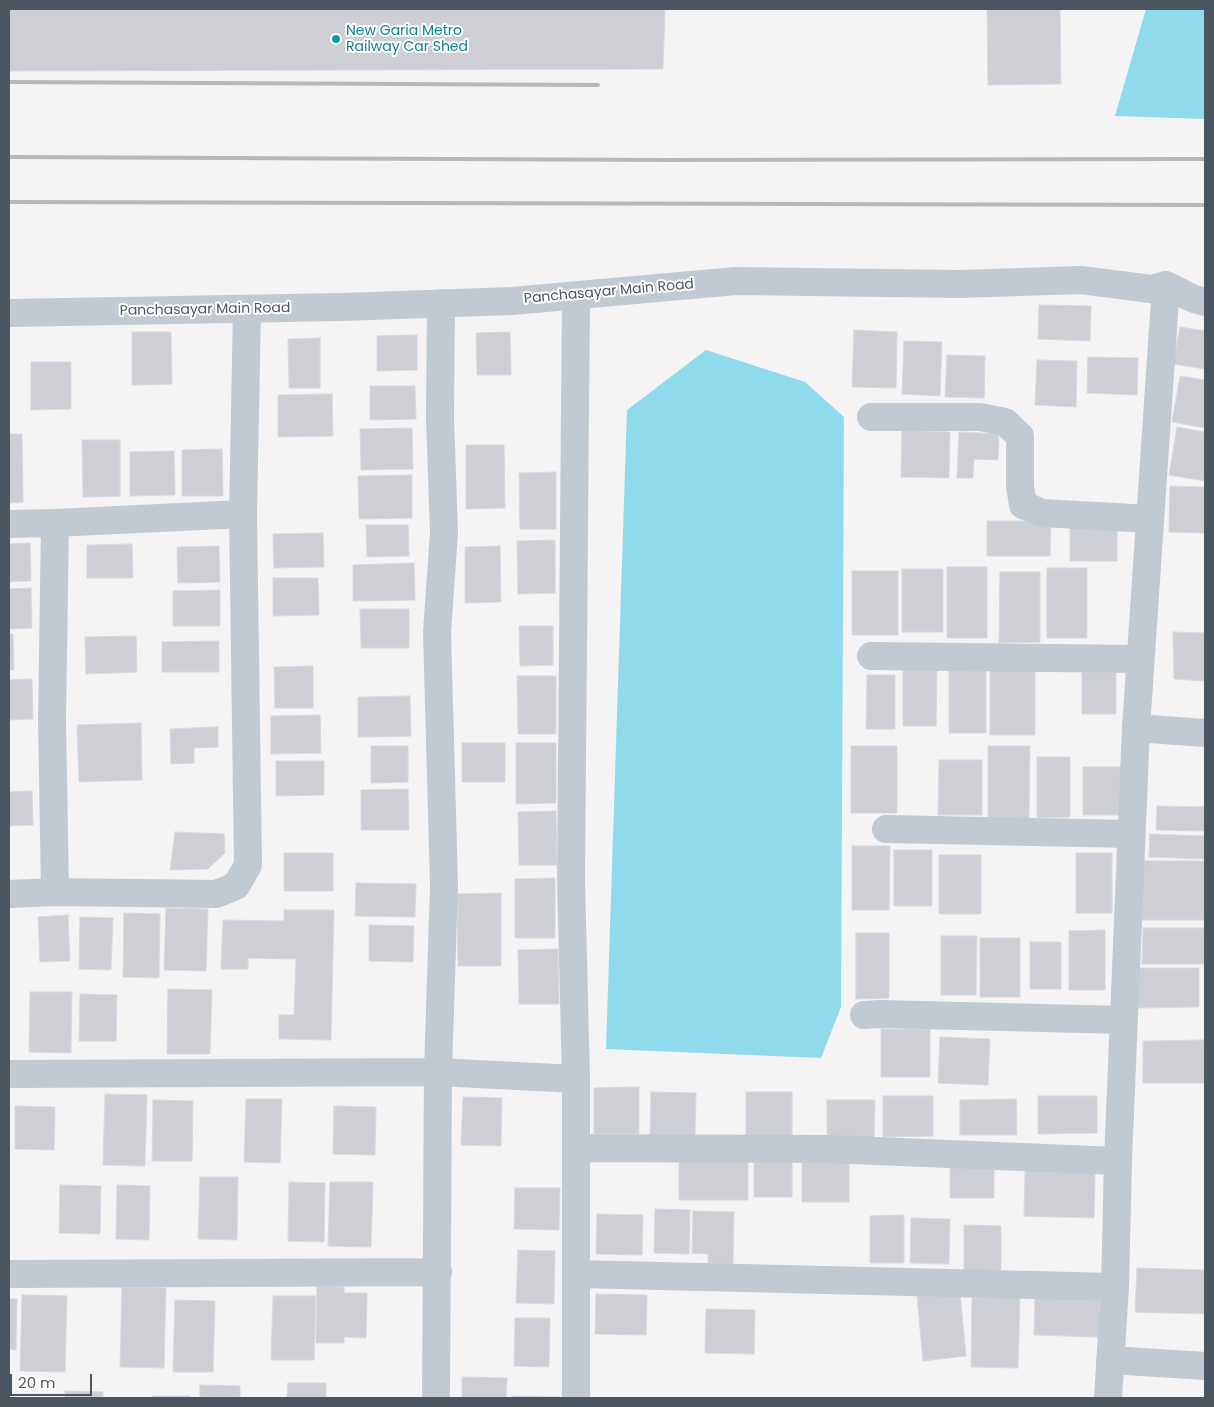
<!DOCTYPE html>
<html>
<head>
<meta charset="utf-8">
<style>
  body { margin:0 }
  #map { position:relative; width:1214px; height:1407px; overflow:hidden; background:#f5f3f3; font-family:Poppins,sans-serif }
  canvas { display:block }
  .frame { position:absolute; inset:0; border:10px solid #4a5661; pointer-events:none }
  .scale { position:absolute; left:10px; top:1374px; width:82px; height:22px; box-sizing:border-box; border:2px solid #4a5661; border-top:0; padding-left:6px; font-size:15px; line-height:18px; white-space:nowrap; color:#4a5661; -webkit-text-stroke:4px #fff; paint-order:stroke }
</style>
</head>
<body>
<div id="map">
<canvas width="1214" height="1407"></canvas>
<div class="frame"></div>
<div class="scale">20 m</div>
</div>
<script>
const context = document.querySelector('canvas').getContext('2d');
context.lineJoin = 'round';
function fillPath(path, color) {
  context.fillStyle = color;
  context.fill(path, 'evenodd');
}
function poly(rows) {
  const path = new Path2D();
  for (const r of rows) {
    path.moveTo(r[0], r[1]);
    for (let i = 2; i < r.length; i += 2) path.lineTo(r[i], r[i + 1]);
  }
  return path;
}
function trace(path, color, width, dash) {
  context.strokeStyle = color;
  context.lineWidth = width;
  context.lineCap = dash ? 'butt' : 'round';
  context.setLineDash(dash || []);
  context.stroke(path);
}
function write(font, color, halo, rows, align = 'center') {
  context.font = font + ' Poppins,sans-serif';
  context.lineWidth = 4;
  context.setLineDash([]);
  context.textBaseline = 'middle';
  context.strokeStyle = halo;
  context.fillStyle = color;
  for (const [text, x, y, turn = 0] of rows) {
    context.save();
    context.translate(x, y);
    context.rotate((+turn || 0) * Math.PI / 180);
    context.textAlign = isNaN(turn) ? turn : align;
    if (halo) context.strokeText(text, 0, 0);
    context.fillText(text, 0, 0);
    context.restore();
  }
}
const water = poly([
  [1146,9,1205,9,1205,119,1115,116],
  [706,350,805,382,844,417,841,1007,821,1058,606,1049,627,410]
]);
const building = poly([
  [9,9,665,9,663,69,9,71,9,9],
  [987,9,1060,9,1061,84,988,85,987,9],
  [1039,305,1091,306,1090,341,1038,339,1039,305],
  [1180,327,1205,331,1205,369,1173,364,1180,327],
  [854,330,897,332,896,388,852,387,854,330],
  [132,332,171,332,172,384,132,385,132,332],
  [510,332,511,375,477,375,476,333,510,332],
  [417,335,417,370,377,371,377,336,417,335],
  [320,338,320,388,289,388,288,339,320,338],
  [904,341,942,342,940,396,902,394,904,341],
  [947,355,985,356,984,398,945,397,947,355],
  [1088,357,1138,358,1137,395,1087,393,1088,357],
  [1037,360,1077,361,1076,407,1035,405,1037,360],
  [31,362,71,362,71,409,31,410,31,362],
  [1180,376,1205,380,1205,428,1172,422,1180,376],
  [370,386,415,386,416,419,370,420,370,386],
  [332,394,333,436,278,437,278,395,332,394],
  [1177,427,1205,432,1205,481,1169,475,1177,427],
  [412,428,413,469,361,470,360,429,412,428],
  [902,430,950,432,949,478,901,477,902,430],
  [959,432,999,434,998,460,974,459,973,478,957,478,959,432],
  [9,434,22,434,23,502,9,503,9,434],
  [82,440,120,440,120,496,83,497,82,440],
  [466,445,504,445,505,508,466,509,466,445],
  [222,449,223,496,182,496,182,450,222,449],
  [174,451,175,495,130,496,130,452,174,451],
  [556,472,556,529,520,529,519,473,556,472],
  [412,475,412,518,359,519,358,476,412,475],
  [1170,486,1205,487,1205,533,1169,532,1170,486],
  [987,521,1051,521,1050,556,987,556,987,521],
  [1070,524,1117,524,1117,561,1070,561,1070,524],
  [366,525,408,525,409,556,367,557,366,525],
  [323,533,324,567,274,568,273,534,323,533],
  [555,540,555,593,518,594,517,541,555,540],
  [30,543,31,581,9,582,9,544,30,543],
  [132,544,133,578,87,578,87,545,132,544],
  [219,546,220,582,178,583,177,547,219,546],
  [500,546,501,602,465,603,465,547,500,546],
  [414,563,415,600,353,601,353,565,414,563],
  [947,567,987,567,987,638,947,638,947,567],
  [1047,568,1087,568,1087,638,1047,638,1047,568],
  [902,569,943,569,943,632,902,632,902,569],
  [852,571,898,571,898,635,852,635,852,571],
  [1000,572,1040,572,1040,642,999,643,1000,572],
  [273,578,318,578,319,615,273,616,273,578],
  [31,588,32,628,9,629,9,589,31,588],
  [220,590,220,626,173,626,173,591,220,590],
  [360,609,409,609,409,648,361,648,360,609],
  [519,626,553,626,553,665,520,666,519,626],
  [1173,632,1205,633,1205,681,1174,679,1173,632],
  [9,634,13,634,14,670,9,670,9,634],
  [136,636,137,672,86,674,85,637,136,636],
  [219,641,219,672,162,672,162,642,219,641],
  [1035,663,1035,735,990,735,990,664,1035,663],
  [313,666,313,708,275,708,274,667,313,666],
  [903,666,937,666,936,726,903,726,903,666],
  [986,667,986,733,949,733,949,668,986,667],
  [1082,672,1116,672,1116,714,1082,714,1082,672],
  [867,675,895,675,895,729,866,729,867,675],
  [517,676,556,676,556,734,518,734,517,676],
  [32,679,33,719,9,720,9,680,32,679],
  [410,696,411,736,358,737,358,697,410,696],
  [320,715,321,753,271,754,271,716,320,715],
  [141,723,142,780,79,782,77,725,141,723],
  [218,727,218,747,194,748,194,763,171,764,170,729,218,727],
  [462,743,505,743,505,782,462,782,462,743],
  [516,743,556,743,556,803,516,804,516,743],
  [371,746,408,746,408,782,371,783,371,746],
  [851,746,897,746,897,813,851,813,851,746],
  [988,746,1030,746,1029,820,988,820,988,746],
  [1037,757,1070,757,1070,817,1037,818,1037,757],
  [939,760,982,760,982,815,938,815,939,760],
  [276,761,324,761,324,795,276,796,276,761],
  [1083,767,1122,767,1122,815,1083,815,1083,767],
  [408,789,409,830,361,830,361,790,408,789],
  [32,791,33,825,9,826,9,792,32,791],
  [1157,806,1205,807,1205,831,1156,830,1157,806],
  [556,811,557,865,519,865,518,812,556,811],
  [175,832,224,834,225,853,208,869,170,870,175,832],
  [1150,834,1205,836,1205,859,1149,857,1150,834],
  [852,846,890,846,889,910,852,910,852,846],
  [894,850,932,850,932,906,894,906,894,850],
  [284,853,333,853,333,891,284,891,284,853],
  [1076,853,1112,853,1112,913,1076,913,1076,853],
  [939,855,981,855,981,914,939,914,939,855],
  [1141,861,1205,861,1205,920,1141,920,1141,861],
  [555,878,555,938,515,938,515,879,555,878],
  [356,883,416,884,415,917,355,916,356,883],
  [501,893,501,966,458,966,457,894,501,893],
  [166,908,208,909,206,971,164,970,166,908],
  [284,910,334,910,331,1040,279,1039,279,1015,294,1015,296,959,248,958,248,969,221,969,223,920,284,921,284,910],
  [124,913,160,914,159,978,123,977,124,913],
  [68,915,70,961,40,962,38,917,68,915],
  [80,917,113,918,111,970,79,969,80,917],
  [369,925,414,926,413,962,369,961,369,925],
  [1143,928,1205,928,1205,964,1142,964,1143,928],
  [1105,930,1105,990,1069,990,1069,931,1105,930],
  [856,933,889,933,889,998,856,999,856,933],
  [941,936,977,936,976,995,941,995,941,936],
  [980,938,1020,938,1020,997,980,997,980,938],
  [1030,942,1061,942,1061,989,1030,989,1030,942],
  [558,949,559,1004,519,1004,518,950,558,949],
  [1138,968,1199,968,1199,1007,1138,1008,1138,968],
  [168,989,212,990,210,1054,167,1054,168,989],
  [30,992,72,992,71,1053,29,1052,30,992],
  [80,994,117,995,116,1041,79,1041,80,994],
  [881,1029,930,1029,930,1077,881,1077,881,1029],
  [940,1037,990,1039,988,1085,938,1083,940,1037],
  [1205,1040,1205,1083,1143,1083,1143,1041,1205,1040],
  [639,1087,639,1134,594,1134,594,1088,639,1087],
  [651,1092,696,1093,695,1137,650,1137,651,1092],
  [746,1092,792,1092,792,1146,746,1146,746,1092],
  [105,1094,147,1095,145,1166,103,1165,105,1094],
  [883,1096,933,1096,933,1136,883,1137,883,1096],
  [1038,1096,1097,1096,1097,1133,1038,1134,1038,1096],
  [463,1097,502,1098,501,1146,461,1145,463,1097],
  [246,1099,282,1099,280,1163,244,1162,246,1099],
  [1016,1099,1017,1135,960,1135,960,1100,1016,1099],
  [153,1100,193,1101,192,1161,152,1161,153,1100],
  [827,1100,875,1100,874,1138,827,1138,827,1100],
  [15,1106,55,1107,54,1150,15,1149,15,1106],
  [334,1106,376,1107,375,1155,333,1154,334,1106],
  [754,1152,792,1152,792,1197,754,1197,754,1152],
  [679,1155,748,1155,748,1200,679,1200,679,1155],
  [802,1161,849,1161,849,1202,802,1202,802,1161],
  [950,1161,994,1161,994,1198,950,1198,950,1161],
  [1025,1169,1095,1170,1094,1218,1024,1216,1025,1169],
  [200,1177,238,1177,237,1240,198,1239,200,1177],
  [289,1182,325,1183,324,1242,288,1241,289,1182],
  [330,1182,373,1182,371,1247,328,1246,330,1182],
  [60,1185,101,1186,100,1234,59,1233,60,1185],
  [117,1185,150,1186,149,1240,116,1239,117,1185],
  [515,1188,560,1188,559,1230,514,1229,515,1188],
  [655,1209,690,1210,689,1254,654,1253,655,1209],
  [693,1211,734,1212,733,1264,708,1264,708,1254,692,1253,693,1211],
  [597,1214,643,1215,642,1255,596,1254,597,1214],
  [904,1215,904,1263,870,1263,870,1216,904,1215],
  [911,1218,950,1219,949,1264,910,1263,911,1218],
  [964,1225,1001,1226,1001,1271,964,1271,964,1225],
  [518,1250,555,1251,554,1304,516,1303,518,1250],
  [1137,1268,1205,1270,1205,1314,1135,1312,1137,1268],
  [317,1286,344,1287,344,1293,367,1293,366,1338,344,1337,344,1343,316,1343,317,1286],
  [122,1287,166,1288,164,1368,120,1367,122,1287],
  [960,1292,966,1356,923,1361,917,1296,960,1292],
  [596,1294,647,1295,646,1335,595,1334,596,1294],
  [22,1295,67,1296,65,1372,20,1371,22,1295],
  [273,1296,316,1296,314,1360,271,1360,273,1296],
  [972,1297,1020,1297,1018,1368,971,1367,972,1297],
  [1035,1297,1100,1298,1099,1337,1034,1335,1035,1297],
  [9,1299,17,1299,16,1350,9,1349,9,1299],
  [175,1300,215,1301,213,1372,173,1372,175,1300],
  [706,1309,755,1310,754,1354,705,1353,706,1309],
  [515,1318,550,1318,549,1367,514,1366,515,1318],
  [462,1377,507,1378,506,1398,462,1398,462,1377],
  [288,1383,326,1383,326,1398,287,1398,288,1383],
  [200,1385,240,1386,240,1398,200,1398,200,1385],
  [65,1391,103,1392,103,1398,65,1398,65,1391],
  [152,1396,190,1396,190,1398,152,1398,152,1396],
  [512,1396,560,1397,560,1398,512,1398,512,1396]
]);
const minor = poly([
  [576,296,571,879,576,1079,576,1398],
  [9,313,342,307,512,301,736,281,960,284,1081,280,1151,289,1166,285,1194,299,1205,302],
  [871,417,980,417,1005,422,1020,436,1020,486,1023,505,1042,513,1150,519],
  [9,524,55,523,243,514],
  [871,656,1140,659],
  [1136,728,1205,733],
  [886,829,1131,834],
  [55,892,52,719,55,523],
  [9,894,55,892,216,894,236,886,248,865,243,514,247,309],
  [864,1015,880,1014,1124,1020],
  [9,1074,438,1072,576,1079],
  [576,1148,828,1149,1118,1161],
  [9,1274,438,1272],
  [577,1274,1115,1287],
  [1110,1360,1205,1366],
  [436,1398,438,1072,444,886,437,632,444,533,440,418,441,303],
  [1108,1398,1115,1287,1118,1161,1136,728,1166,285]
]);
const rail = poly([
  [9,82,598,85],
  [9,157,665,160,1205,159],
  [9,202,1205,205]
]);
const markers = [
  [336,39,5,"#0f9aa8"]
];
const cultureNames = [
  ["New Garia Metro",346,31],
  ["Railway Car Shed",346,47]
];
const streetNames = [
  ["Panchasayar Main Road",609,292,-5],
  ["Panchasayar Main Road",205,310,-1]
];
fillPath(water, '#90daee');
fillPath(building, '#cdcfd5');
trace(building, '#d7d9de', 1);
trace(minor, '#c1cad2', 28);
trace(rail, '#b5b8bd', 4);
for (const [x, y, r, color] of markers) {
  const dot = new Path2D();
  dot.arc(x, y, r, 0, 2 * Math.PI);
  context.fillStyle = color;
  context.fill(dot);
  trace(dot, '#fff', 2);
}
write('14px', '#0d838f', '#fff', cultureNames, 'left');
write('14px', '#4a5661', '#fff', streetNames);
</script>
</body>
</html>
